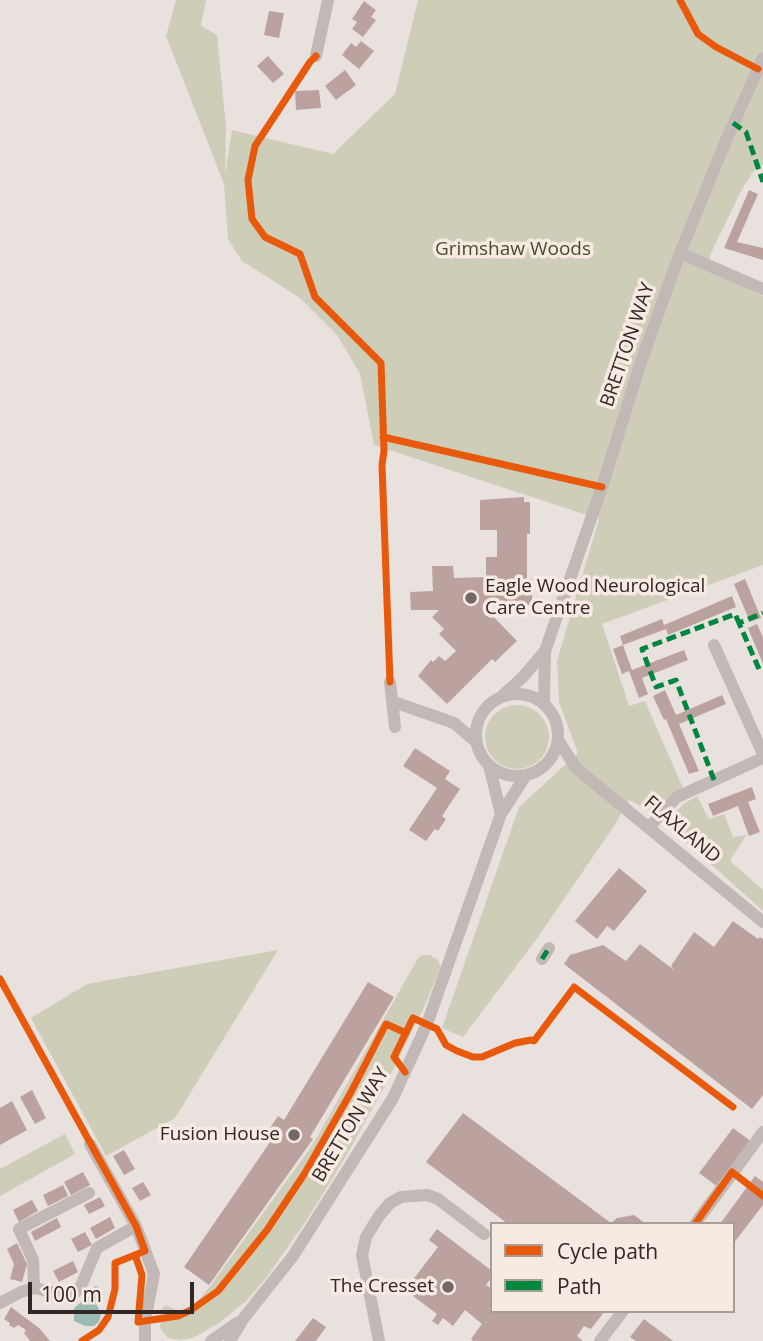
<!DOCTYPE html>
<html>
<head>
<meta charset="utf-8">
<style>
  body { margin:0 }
  #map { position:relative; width:763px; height:1341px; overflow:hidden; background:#e9e1dd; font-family:"Open Sans",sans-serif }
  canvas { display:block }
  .legend { position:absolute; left:490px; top:1222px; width:245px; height:91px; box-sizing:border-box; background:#f7eae3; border:2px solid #a89c97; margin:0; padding:9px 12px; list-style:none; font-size:21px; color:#322725 }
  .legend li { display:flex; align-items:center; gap:14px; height:35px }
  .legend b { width:35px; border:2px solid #a89c97 }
  .scale { position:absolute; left:28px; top:1282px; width:166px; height:32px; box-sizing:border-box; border:4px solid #322725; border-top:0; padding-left:9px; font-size:21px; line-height:24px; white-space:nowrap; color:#322725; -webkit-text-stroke:5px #f7eae3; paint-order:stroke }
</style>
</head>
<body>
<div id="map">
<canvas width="763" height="1341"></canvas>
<ul class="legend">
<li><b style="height:9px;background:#e8590c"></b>Cycle path</li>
<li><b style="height:9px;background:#00873e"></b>Path</li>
</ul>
<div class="scale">100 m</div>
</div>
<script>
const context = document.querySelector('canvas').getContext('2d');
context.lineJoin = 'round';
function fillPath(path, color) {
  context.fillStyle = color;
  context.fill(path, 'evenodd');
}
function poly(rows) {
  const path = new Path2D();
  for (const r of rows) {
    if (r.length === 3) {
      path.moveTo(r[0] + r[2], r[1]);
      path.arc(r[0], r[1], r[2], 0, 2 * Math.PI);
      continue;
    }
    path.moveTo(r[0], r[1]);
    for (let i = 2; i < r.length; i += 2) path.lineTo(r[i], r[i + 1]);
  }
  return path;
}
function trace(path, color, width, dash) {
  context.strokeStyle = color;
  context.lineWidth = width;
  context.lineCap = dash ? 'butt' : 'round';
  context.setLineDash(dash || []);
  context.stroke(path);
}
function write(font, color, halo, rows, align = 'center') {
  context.font = font + ' "Open Sans",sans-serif';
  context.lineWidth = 7;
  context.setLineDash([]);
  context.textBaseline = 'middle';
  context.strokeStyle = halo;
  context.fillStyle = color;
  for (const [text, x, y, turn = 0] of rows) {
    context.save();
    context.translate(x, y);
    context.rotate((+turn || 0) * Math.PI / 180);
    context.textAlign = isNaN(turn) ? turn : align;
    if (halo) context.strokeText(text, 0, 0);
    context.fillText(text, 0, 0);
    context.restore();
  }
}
const green = poly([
  [176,0,206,0,201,26,217,35,226,127,225,175,232,130,333,154,395,94,418,0,763,0,763,165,755,169,743,187,711,253,707,270,763,296,763,565,602,624,629,706,645,701,683,788,651,812,629,800,614,826,538,937,463,1037,442,1028,519,807,578,753,559,702,557,661,599,519,374,445,360,374,337,335,300,298,242,261,228,239,224,184,166,36],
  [517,737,32],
  [697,796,709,819,724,814,733,837,746,835,730,861,763,890,763,911,673,830,670,821,682,805],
  [278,950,175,1118,106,1156,31,1018,87,984],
  [423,955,430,955,438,960,441,967,425,1005,385,1086,345,1158,306,1221,266,1278,246,1301,219,1323,193,1338,180,1340,168,1338,160,1328,162,1308,166,1305,175,1310,184,1310,196,1303,208,1289,312,1146,418,958],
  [65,1134,75,1154,0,1196,0,1169]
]);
const water = poly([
  [95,1286,98,1287,102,1293,97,1305,101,1314,99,1322,94,1326,85,1326,74,1321,74,1308,90,1295]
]);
const building = poly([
  [364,1,376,10,371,17,376,20,363,37,352,29,357,22,352,19],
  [269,11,284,13,279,38,264,35],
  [361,41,374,51,359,69,342,55,351,43,356,47],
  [268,56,284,74,273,83,257,66],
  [345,70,356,85,336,100,325,86],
  [319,90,321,108,296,110,295,91],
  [749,190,758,194,737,242,763,248,763,260,724,248],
  [524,497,524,502,530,502,530,534,527,534,527,579,532,579,532,605,490,605,486,609,517,641,495,662,492,659,447,704,418,676,431,660,433,662,439,656,445,661,456,651,439,634,444,629,432,617,439,610,411,610,410,592,433,591,432,566,453,566,454,578,486,577,486,557,497,557,497,530,480,530,480,500],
  [745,579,761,618,750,622,734,584],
  [732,596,736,607,668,635,666,629,623,645,620,636,662,619,664,625],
  [757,624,763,637,763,664,748,628],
  [623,645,632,670,684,650,688,660,642,678,648,694,639,698,629,671,622,674,613,649],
  [665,690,676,715,722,695,726,704,679,724,699,771,689,774,666,719,664,720,653,696],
  [415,748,450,771,445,779,460,789,442,816,446,819,438,831,435,829,426,841,409,830,437,788,403,766],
  [752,787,756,799,748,802,760,832,749,836,738,806,713,816,708,804],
  [619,868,647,891,614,931,607,926,597,939,575,921],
  [733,921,758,939,760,937,763,939,763,1095,752,1109,564,964,570,955,603,945,626,961,640,944,674,970,671,966,694,932,714,947],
  [368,982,394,997,310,1137,313,1139,209,1285,184,1267,277,1132,270,1128,278,1116,284,1120],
  [32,1090,46,1118,35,1124,20,1097],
  [12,1101,27,1130,0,1145,0,1108],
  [463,1113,611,1223,617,1218,634,1215,646,1224,508,1224,426,1162],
  [733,1128,752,1142,718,1187,699,1173],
  [124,1150,135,1169,124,1175,113,1156],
  [83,1172,90,1185,71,1195,64,1182],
  [755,1176,763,1182,763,1205,733,1244,733,1224,720,1224],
  [143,1182,151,1195,140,1201,132,1188],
  [63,1185,68,1196,48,1206,43,1195],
  [100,1197,105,1206,89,1214,84,1205],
  [32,1200,38,1211,19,1222,13,1210],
  [110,1217,115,1228,96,1239,90,1228],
  [57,1218,61,1227,35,1241,31,1232],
  [437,1229,492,1271,492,1277,486,1285,492,1289,492,1311,605,1311,591,1329,584,1326,577,1336,583,1341,473,1341,471,1339,482,1324,465,1310,453,1326,443,1318,438,1325,432,1321,437,1314,405,1290,438,1247,429,1240],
  [85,1232,92,1245,78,1252,71,1239],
  [17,1243,27,1264,22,1282,10,1279,14,1264,7,1249],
  [73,1261,78,1272,59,1282,53,1271],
  [11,1307,39,1328,50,1341,30,1341,24,1333,26,1330,18,1325,14,1328,9,1325,10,1323,4,1319],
  [313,1318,326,1327,316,1341,295,1341],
  [644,1319,673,1341,636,1341,630,1337]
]);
const minor = poly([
  [316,56,328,0],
  [680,253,763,289],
  [714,645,763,754],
  [390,682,395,727],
  [517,735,41],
  [504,694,522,678,545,651],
  [394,702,454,723,476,742],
  [544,704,545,651,602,487,641,362,680,253,727,138,763,58],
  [558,740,576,768,763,922],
  [489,765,501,814],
  [649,827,677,797,763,758],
  [542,959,549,948],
  [90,1144,136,1226,154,1274,145,1321,145,1341],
  [695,1224,763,1132],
  [34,1288,33,1260,19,1229,89,1193],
  [0,1303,21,1292,34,1288,56,1293,76,1292,81,1286,97,1248,136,1226],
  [211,1341,237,1323],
  [230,1341,243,1319,293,1256,393,1098,427,1024,501,814,526,775],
  [379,1341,362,1255,366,1237,379,1216,390,1203,401,1197,427,1195,438,1199,484,1234],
  [600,1341,623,1311]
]);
const quiet = poly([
  [733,123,746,132,763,182],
  [759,669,739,623,763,613],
  [714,780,676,680,656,687,642,649,735,614,739,623],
  [542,959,549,948]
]);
const cycleway = poly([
  [680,0,698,34,716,47,758,69],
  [316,56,310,62,255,146,248,180,252,219,265,237,300,254,315,297,381,363,384,451,382,465,390,682],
  [383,437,602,487],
  [0,979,136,1226,145,1251,115,1263,115,1289,108,1317,99,1330,82,1341],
  [574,987,733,1107],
  [405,1072,394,1057,413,1018,437,1029,446,1045,457,1051,473,1057,482,1057,515,1043,531,1040,534,1041,572,990],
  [695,1224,732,1172,763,1196],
  [135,1255,142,1275,138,1322,178,1316,191,1310,218,1291,267,1230,305,1173,350,1094,386,1024,406,1033]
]);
const markers = [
  [471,598,7,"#726865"],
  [294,1135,7,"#726865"],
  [448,1287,7,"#726865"]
];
const parkNames = [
  ["Grimshaw Woods",513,250]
];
const streetNames = [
  ["BRETTON WAY",628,345,-71],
  ["FLAXLAND",682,830,40],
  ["BRETTON WAY",351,1125,-59]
];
const poiNames = [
  ["Eagle Wood Neurological",485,587,"left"],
  ["Care Centre",485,609,"left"],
  ["Fusion House",280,1135],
  ["The Cresset",434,1287]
];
fillPath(green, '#cecdb8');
fillPath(water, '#9abab4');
fillPath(building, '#bca29f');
trace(minor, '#c2b9b6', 12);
trace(quiet, '#00873e', 5, [10, 5]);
trace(cycleway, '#e8590c', 7);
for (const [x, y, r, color] of markers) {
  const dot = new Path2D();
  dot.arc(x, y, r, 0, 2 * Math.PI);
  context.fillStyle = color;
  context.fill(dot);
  trace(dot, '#f7eae3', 2.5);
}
write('19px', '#484e2b', '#f7eae3', parkNames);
write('19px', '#322725', '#f7eae3', streetNames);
write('19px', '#322725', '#f7eae3', poiNames, 'right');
</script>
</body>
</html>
